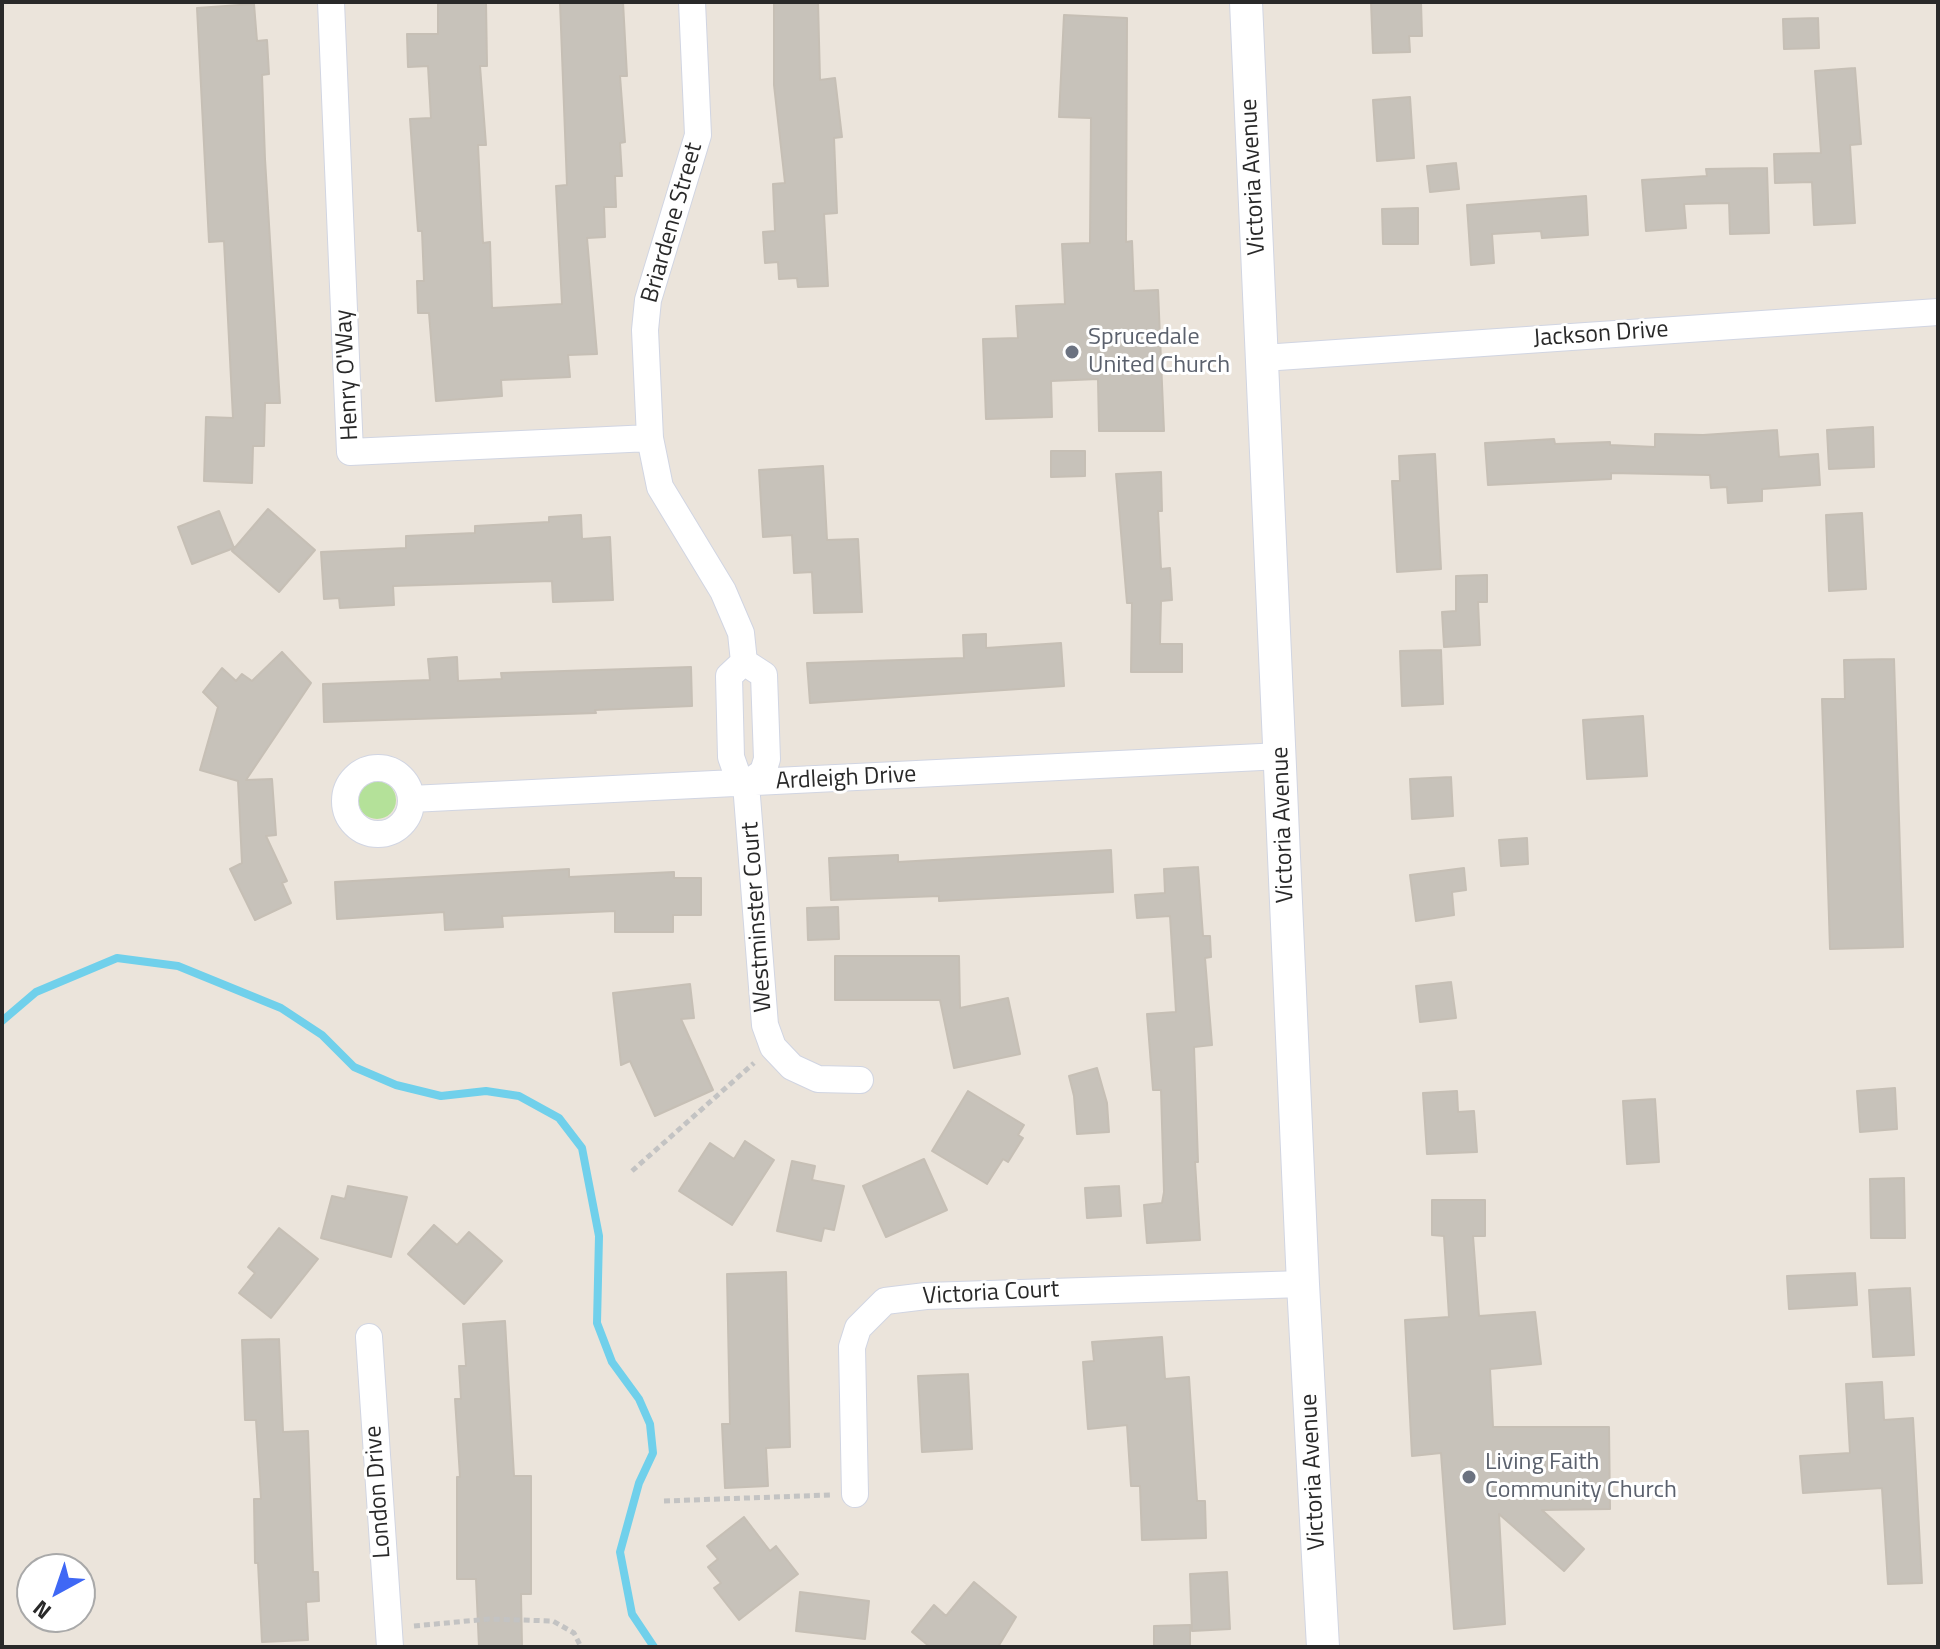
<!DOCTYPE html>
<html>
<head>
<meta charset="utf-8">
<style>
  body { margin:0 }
  #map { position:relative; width:1940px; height:1649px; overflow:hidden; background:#ebe4db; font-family:"Titillium Web",sans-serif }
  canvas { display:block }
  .frame { position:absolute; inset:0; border:4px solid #292929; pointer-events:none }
  .north { position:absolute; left:16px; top:1553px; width:80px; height:80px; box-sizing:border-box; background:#fff; border:2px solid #a9a9a9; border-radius:50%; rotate:220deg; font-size:22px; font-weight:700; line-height:32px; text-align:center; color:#292929 }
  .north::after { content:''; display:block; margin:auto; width:28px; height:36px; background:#3f68f5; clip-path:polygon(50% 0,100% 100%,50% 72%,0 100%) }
</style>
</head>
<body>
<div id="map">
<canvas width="1940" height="1649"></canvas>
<div class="frame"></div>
<div class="north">N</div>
</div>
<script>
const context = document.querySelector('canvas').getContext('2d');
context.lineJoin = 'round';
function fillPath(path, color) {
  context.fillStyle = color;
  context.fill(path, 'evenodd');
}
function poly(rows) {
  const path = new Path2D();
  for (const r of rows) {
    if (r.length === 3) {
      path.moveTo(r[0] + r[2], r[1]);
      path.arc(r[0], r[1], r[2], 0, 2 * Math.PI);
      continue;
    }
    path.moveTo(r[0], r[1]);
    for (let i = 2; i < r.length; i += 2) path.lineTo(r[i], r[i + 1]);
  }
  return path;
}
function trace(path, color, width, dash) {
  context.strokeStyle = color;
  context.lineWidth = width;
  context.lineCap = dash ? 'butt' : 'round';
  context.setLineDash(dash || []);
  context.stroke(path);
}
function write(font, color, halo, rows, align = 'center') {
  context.font = font + ' "Titillium Web",sans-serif';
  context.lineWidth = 6;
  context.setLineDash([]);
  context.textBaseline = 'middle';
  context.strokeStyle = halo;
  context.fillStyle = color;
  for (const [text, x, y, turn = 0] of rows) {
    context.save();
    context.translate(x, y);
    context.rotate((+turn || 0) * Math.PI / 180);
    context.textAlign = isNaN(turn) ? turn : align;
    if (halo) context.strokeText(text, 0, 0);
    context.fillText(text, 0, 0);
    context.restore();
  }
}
const green = poly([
  [377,800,19]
]);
const stream = poly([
  [2,1021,36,992,117,958,178,966,281,1008,322,1035,354,1067,396,1085,441,1096,486,1091,519,1096,559,1118,582,1148,599,1236,597,1323,612,1362,639,1399,650,1424,653,1453,639,1483,620,1552,632,1614,654,1647]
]);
const building = poly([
  [438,2,486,2,487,66,480,66,486,145,478,145,483,243,490,242,492,308,562,304,556,186,567,185,560,2,623,2,627,76,620,76,625,142,620,143,622,176,615,176,616,207,604,207,605,237,587,238,597,354,568,355,570,377,501,380,502,396,436,401,429,313,418,313,417,281,424,281,422,231,418,231,410,119,431,118,428,66,408,67,407,34,438,34,438,2],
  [774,2,818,2,820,80,835,78,842,137,834,138,837,213,824,214,828,286,798,287,797,278,779,279,778,262,765,263,763,232,775,231,773,184,785,183,774,85,774,2],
  [1371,2,1421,2,1422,36,1409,36,1410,52,1373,53,1371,2],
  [254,4,257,41,267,40,269,74,262,75,265,159,280,403,265,403,264,446,253,446,252,483,204,481,206,417,233,418,224,241,209,242,197,8,254,4],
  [1064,15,1127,18,1126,242,1132,241,1134,291,1158,290,1164,431,1099,431,1098,379,1051,381,1052,417,986,419,983,339,1018,338,1016,306,1065,304,1062,244,1090,243,1091,118,1059,117,1064,15],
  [1818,18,1819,48,1784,49,1783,19,1818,18],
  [1855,68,1861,144,1850,145,1855,223,1814,225,1812,182,1775,183,1774,154,1821,153,1815,71,1855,68],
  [1410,97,1414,158,1377,161,1373,100,1410,97],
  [1456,163,1459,189,1430,192,1427,166,1456,163],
  [1767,168,1769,233,1730,234,1729,203,1684,204,1686,228,1646,231,1642,180,1707,176,1706,169,1767,168],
  [1586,196,1588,235,1542,238,1541,231,1492,234,1494,263,1471,265,1467,205,1586,196],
  [1418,208,1418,244,1383,244,1382,209,1418,208],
  [1873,427,1874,467,1829,469,1827,430,1873,427],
  [1777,430,1779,457,1818,454,1820,485,1762,489,1762,501,1728,503,1727,487,1711,488,1710,475,1611,473,1611,479,1488,485,1485,443,1554,439,1555,444,1610,442,1610,445,1655,447,1655,434,1703,435,1777,430],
  [1051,451,1085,451,1085,476,1051,477,1051,451],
  [1435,454,1441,569,1397,572,1392,481,1400,481,1399,456,1435,454],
  [823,466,827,540,858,539,862,612,814,613,812,572,794,573,792,535,763,537,759,470,823,466],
  [1161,472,1162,511,1158,511,1161,569,1170,568,1172,600,1161,601,1160,644,1182,644,1182,672,1131,672,1132,603,1127,603,1116,474,1161,472],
  [268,509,315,550,279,592,232,551,268,509],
  [219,511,234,548,192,564,178,527,219,511],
  [1862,513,1866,589,1829,591,1826,515,1862,513],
  [581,515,582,539,610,537,613,600,553,602,552,581,393,586,394,605,340,608,339,598,324,599,321,552,406,548,406,536,475,533,475,526,549,522,549,517,581,515],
  [1487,575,1487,602,1478,602,1480,645,1444,647,1442,612,1456,611,1456,576,1487,575],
  [986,634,986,648,1061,643,1064,686,810,703,807,663,964,658,963,635,986,634],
  [1441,650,1443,704,1402,706,1400,651,1441,650],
  [282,652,311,683,246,780,272,779,276,835,266,836,287,881,282,883,291,903,255,920,230,869,242,863,238,781,200,770,218,707,203,692,222,668,236,681,242,674,252,681,282,652],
  [457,657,458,681,502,679,501,673,691,667,692,706,595,710,596,713,324,722,323,684,430,680,428,659,457,657],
  [1894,659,1903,947,1830,949,1822,699,1845,699,1844,660,1894,659],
  [1643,716,1647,776,1587,779,1583,720,1643,716],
  [1451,777,1453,816,1412,819,1410,779,1451,777],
  [1527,838,1528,864,1501,866,1499,840,1527,838],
  [1111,850,1113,892,939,901,939,896,831,900,829,858,898,855,898,862,1111,850],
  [1198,867,1203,936,1210,936,1211,957,1205,958,1212,1045,1194,1047,1198,1162,1195,1162,1200,1240,1147,1243,1144,1205,1162,1203,1164,1192,1161,1090,1153,1090,1147,1014,1176,1012,1170,916,1137,918,1135,895,1165,893,1164,869,1198,867],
  [1464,868,1466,890,1452,892,1454,915,1416,921,1410,875,1464,868],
  [569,869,569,877,674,872,674,878,701,878,701,915,673,915,673,932,615,932,615,911,502,916,503,927,445,930,444,912,337,919,335,882,569,869],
  [838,907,839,939,808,940,807,908,838,907],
  [835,956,959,956,960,1008,1008,998,1020,1054,954,1068,940,1000,835,1000,835,956],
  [1451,982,1456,1018,1420,1022,1416,986,1451,982],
  [690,984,694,1018,681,1019,713,1090,655,1116,630,1061,621,1065,613,993,690,984],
  [1097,1068,1107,1103,1109,1132,1077,1134,1074,1096,1069,1076,1097,1068],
  [1895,1088,1897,1129,1860,1132,1857,1091,1895,1088],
  [968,1091,1024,1125,1018,1135,1023,1138,1008,1162,1003,1159,987,1184,932,1151,968,1091],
  [1457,1091,1458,1112,1474,1111,1477,1152,1427,1154,1423,1093,1457,1091],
  [1655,1099,1659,1162,1627,1164,1623,1101,1655,1099],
  [745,1141,774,1160,732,1225,679,1191,710,1143,734,1159,745,1141],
  [924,1159,947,1210,886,1237,863,1186,924,1159],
  [792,1161,815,1166,812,1180,844,1186,834,1230,824,1228,821,1241,777,1231,792,1161],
  [1904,1178,1905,1238,1871,1238,1870,1179,1904,1178],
  [348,1186,407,1197,391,1257,321,1238,332,1196,345,1199,348,1186],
  [1119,1186,1121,1216,1087,1218,1085,1188,1119,1186],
  [1432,1200,1485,1200,1485,1236,1473,1236,1479,1316,1535,1312,1541,1364,1490,1369,1493,1427,1609,1427,1610,1509,1542,1510,1584,1549,1564,1571,1499,1514,1505,1624,1454,1629,1441,1453,1412,1456,1405,1320,1449,1317,1444,1236,1432,1235,1432,1200],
  [434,1225,457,1245,469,1232,502,1261,464,1304,408,1254,434,1225],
  [279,1228,318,1259,271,1318,239,1293,255,1273,248,1267,279,1228],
  [786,1272,790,1447,766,1448,768,1486,725,1488,722,1424,730,1424,727,1274,786,1272],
  [1855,1273,1857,1305,1789,1309,1787,1276,1855,1273],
  [1910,1288,1914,1355,1873,1357,1869,1290,1910,1288],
  [505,1321,514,1476,531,1476,531,1594,521,1594,522,1647,479,1647,476,1579,457,1579,457,1477,460,1477,455,1399,461,1399,459,1366,466,1366,463,1324,505,1321],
  [1162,1337,1165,1379,1189,1377,1197,1501,1205,1501,1206,1538,1142,1540,1140,1486,1131,1486,1127,1425,1088,1429,1083,1362,1094,1361,1092,1342,1162,1337],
  [279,1339,283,1432,308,1431,313,1572,318,1572,319,1601,306,1602,308,1640,262,1642,258,1563,255,1563,254,1499,261,1499,256,1420,245,1420,242,1340,279,1339],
  [968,1374,972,1449,922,1452,918,1376,968,1374],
  [1882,1382,1884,1420,1913,1418,1922,1583,1888,1584,1882,1488,1803,1493,1800,1456,1850,1453,1846,1384,1882,1382],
  [744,1517,770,1551,776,1546,798,1574,739,1620,714,1588,721,1583,708,1567,718,1559,707,1546,744,1517],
  [1227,1572,1230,1629,1192,1631,1190,1574,1227,1572],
  [974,1582,1016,1617,998,1647,930,1647,912,1632,934,1605,946,1616,974,1582],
  [800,1592,869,1601,865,1639,796,1631,800,1592],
  [1190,1625,1190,1647,1154,1647,1154,1626,1190,1625]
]);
const path = poly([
  [632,1171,754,1063],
  [664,1501,830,1495],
  [414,1626,489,1619,553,1621,574,1633,581,1647]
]);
const minor = poly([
  [331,2,350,452,650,438],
  [692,2,698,135,648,300,645,330,650,438,660,487,723,591,741,633,744,662],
  [1263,358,1938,312],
  [744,662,764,675,767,759,763,772,746,784],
  [744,662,729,676,731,757,738,777,746,784],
  [378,801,33],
  [746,784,765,1025,773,1047,792,1067,818,1079,860,1080],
  [411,799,1281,756],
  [369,1337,390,1647],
  [855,1494,852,1347,858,1328,885,1301,926,1296,1303,1284]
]);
const tertiary = poly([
  [1246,2,1303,1284,1323,1647]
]);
const markers = [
  [1072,352,8,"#6b7280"],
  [1469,1477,8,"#6b7280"]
];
const streetNames = [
  ["Victoria Avenue",1254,177,-93],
  ["Briardene Street",673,223,-74],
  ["Jackson Drive",1601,335,-4],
  ["Henry O'Way",348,375,-93],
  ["Ardleigh Drive",846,779,-3],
  ["Victoria Avenue",1284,825,-92],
  ["Westminster Court",758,917,-94],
  ["Victoria Court",991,1294,-3],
  ["Victoria Avenue",1314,1472,-93],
  ["London Drive",379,1492,-94]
];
const worshipNames = [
  ["Sprucedale",1088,338],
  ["United Church",1088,366],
  ["Living Faith",1485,1463],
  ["Community Church",1485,1491]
];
fillPath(green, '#b4e199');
trace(stream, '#70d0eb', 8);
fillPath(building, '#c7c2ba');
trace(building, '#c6bfb5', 2);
trace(minor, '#d1d5e2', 28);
trace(tertiary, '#d1d5e2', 34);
trace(path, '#c3c3c3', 5, [6, 4]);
trace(minor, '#fff', 26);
trace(tertiary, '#fff', 32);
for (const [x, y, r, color] of markers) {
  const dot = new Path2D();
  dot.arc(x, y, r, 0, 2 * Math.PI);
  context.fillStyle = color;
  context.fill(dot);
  trace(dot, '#fff', 3);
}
write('24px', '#292929', '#fff', streetNames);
write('24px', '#5b616d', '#fff', worshipNames, 'left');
</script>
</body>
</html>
